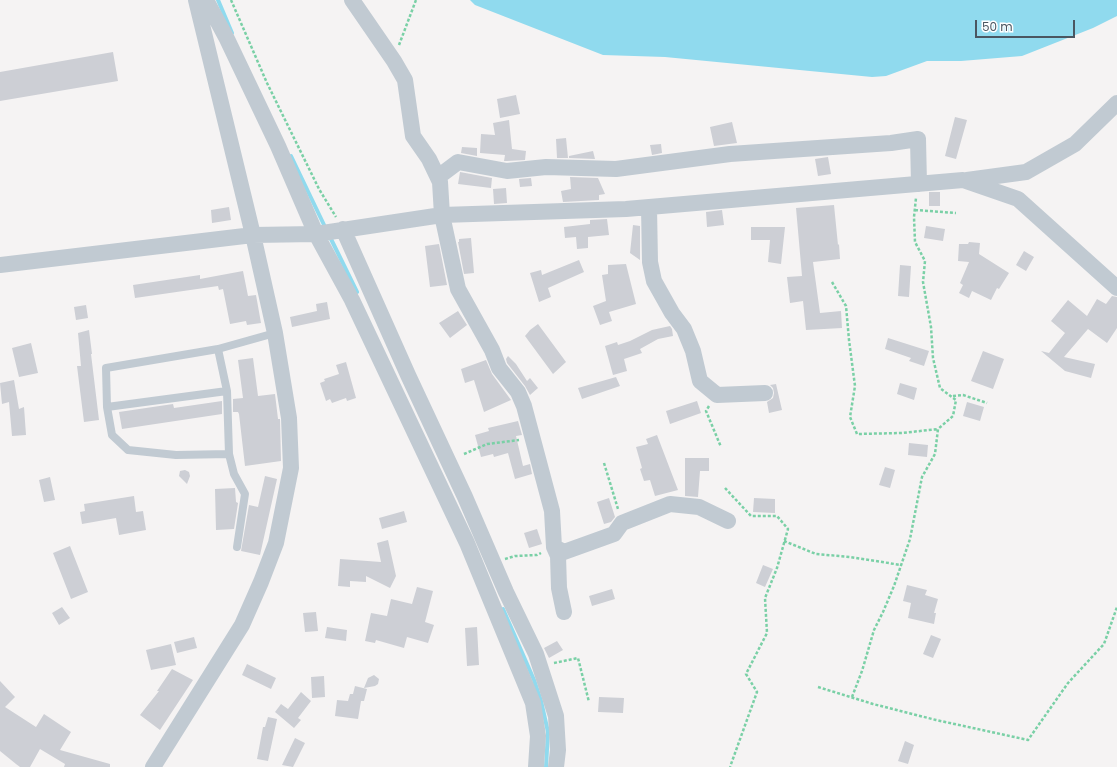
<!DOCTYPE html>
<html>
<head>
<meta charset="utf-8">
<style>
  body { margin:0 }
  #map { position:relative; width:1117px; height:767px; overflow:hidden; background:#f5f3f3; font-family:Poppins,sans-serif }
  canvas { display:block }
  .scale { position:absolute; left:975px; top:20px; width:100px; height:18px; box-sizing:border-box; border:2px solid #4a5661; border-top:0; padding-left:5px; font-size:12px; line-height:14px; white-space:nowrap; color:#4a5661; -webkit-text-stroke:3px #fff; paint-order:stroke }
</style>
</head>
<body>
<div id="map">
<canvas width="1117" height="767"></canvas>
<div class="scale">50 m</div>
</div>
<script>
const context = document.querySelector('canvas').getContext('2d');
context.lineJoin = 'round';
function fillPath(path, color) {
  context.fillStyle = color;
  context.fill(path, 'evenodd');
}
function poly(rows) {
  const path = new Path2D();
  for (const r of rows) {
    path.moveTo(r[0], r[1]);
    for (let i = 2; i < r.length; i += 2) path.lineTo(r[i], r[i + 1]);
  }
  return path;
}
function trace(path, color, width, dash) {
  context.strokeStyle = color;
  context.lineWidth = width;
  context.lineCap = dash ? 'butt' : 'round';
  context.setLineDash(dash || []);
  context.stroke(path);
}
const water = poly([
  [470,0,1117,0,1117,16,1093,28,1022,56,961,61,927,61,886,76,872,77,665,57,603,55,475,5]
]);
const stream = poly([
  [218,0,232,33],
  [291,156,326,229],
  [329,235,357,292],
  [503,609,534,680,541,701,548,732,546,767]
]);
const building = poly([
  [113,52,118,81,0,101,0,72],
  [516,95,520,114,500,118,497,99],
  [955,117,967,120,956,159,945,156],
  [509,120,512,149,526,151,525,160,507,161,504,161,505,155,480,153,481,134,495,135,493,123],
  [732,122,737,143,714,146,710,127],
  [566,138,568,158,557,158,556,139],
  [661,144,662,153,652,155,650,145],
  [462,147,477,148,477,156,461,153],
  [593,151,595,159,569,158,569,156],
  [828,157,831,174,818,176,815,159],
  [460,172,492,178,491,188,458,184],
  [570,177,598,178,605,194,599,195,599,200,563,202,561,191,571,189],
  [531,178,532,186,520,187,519,179],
  [506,188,507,203,494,204,493,189],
  [929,192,940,192,940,206,929,206],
  [834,205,838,245,839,244,840,259,813,262,820,313,841,311,842,328,806,330,803,301,790,303,787,277,802,276,796,208],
  [229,207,231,220,212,223,211,210],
  [722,210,724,225,707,227,706,212],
  [607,219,609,235,588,237,588,248,577,249,576,237,565,238,564,227,590,224,590,220],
  [633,225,640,226,640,260,630,253],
  [926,226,945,229,943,241,924,238],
  [751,227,785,227,781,264,768,262,770,240,751,240],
  [471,238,474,273,464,274,458,242,459,242,459,239],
  [969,242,980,243,979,254,1009,273,999,289,997,288,991,300,972,291,969,298,959,293,963,285,960,283,969,262,958,261,959,244,968,244],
  [439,244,447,285,430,287,425,246],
  [1024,251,1034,257,1026,271,1016,265],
  [579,260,584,272,548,288,551,297,539,302,530,273,541,270,542,275],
  [626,264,636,304,609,312,612,321,600,325,593,306,606,301,602,275,608,274,608,265],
  [900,265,911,266,909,297,898,296],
  [243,271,248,296,256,295,261,323,247,325,246,321,230,324,223,289,219,290,218,286,135,298,133,285,200,275,200,279],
  [1112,296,1117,297,1117,328,1107,343,1088,329,1064,357,1095,364,1091,378,1065,371,1041,351,1049,353,1065,333,1051,321,1068,300,1087,316,1097,299,1106,304],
  [327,302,330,319,292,327,290,317,317,311,316,304],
  [86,305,88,318,76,320,74,307],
  [458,311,467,325,450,338,439,323],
  [538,324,566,362,553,374,525,336,530,330],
  [670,326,672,329,673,336,658,339,640,349,642,353,624,359,627,371,613,375,605,346,617,342,618,345,630,341,652,330],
  [89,330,92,354,91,354,99,420,84,422,77,366,81,366,78,333],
  [888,338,929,351,924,366,909,361,911,358,885,349],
  [31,343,38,373,19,377,12,348],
  [983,351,1004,359,993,389,971,381],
  [508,356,516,364,527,381,530,378,538,388,530,395,525,386,507,363,506,359],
  [253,358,258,396,275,394,278,419,280,419,281,461,245,466,239,414,238,412,233,412,233,399,243,398,238,360],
  [486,360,492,374,511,400,484,412,474,380,465,383,461,369],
  [346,362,356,398,347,401,346,398,332,403,330,399,326,401,320,383,325,381,324,379,339,374,336,365],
  [616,377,620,386,582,399,578,388],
  [14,380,19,409,24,407,26,435,12,436,9,402,2,404,0,383],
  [900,383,917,388,914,400,897,394],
  [776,384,782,410,769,413,767,402,773,398,774,393,773,388,770,385],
  [222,401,222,414,122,429,119,412,173,404,174,408],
  [697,401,701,413,670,424,666,411],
  [967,402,984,407,980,421,963,416],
  [518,421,522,435,516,436,523,466,530,464,532,474,515,479,508,453,494,457,493,454,481,457,475,435,489,431,488,428],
  [657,435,678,490,655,496,650,480,644,481,640,469,642,468,636,447,648,444,646,439],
  [909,443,928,445,927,457,908,455],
  [685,458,709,458,709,471,700,471,698,497,685,496],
  [885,467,895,470,890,488,879,485],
  [185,470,189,472,190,476,187,484,179,476,180,471],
  [265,476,277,479,260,555,241,551,249,505,258,507],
  [50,477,55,500,44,502,39,480],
  [235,488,236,502,238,503,234,529,216,530,215,489],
  [134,496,136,512,143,511,146,530,119,535,116,518,82,524,80,512,85,511,84,504],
  [609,498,615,517,611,522,604,524,597,502],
  [754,498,775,499,775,513,753,512],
  [404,511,407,522,382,529,379,518],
  [537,529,542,544,529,548,524,533],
  [388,540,396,576,390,588,366,576,366,582,350,581,350,587,338,586,340,559,381,562,377,543],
  [70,546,88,592,71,599,53,553],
  [763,565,773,569,765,587,756,583],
  [907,585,927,590,925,595,938,599,934,613,936,613,934,624,908,618,911,603,903,601],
  [417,587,433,591,425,622,434,625,428,643,407,637,404,648,376,640,375,643,365,641,371,613,387,616,391,599,412,604],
  [612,589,615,599,592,606,589,596],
  [62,607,70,618,59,625,52,613],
  [316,612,318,631,305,632,303,613],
  [327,627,347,630,346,641,325,638],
  [477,627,479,665,467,666,465,628],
  [931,635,941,639,933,658,923,654],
  [194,637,197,648,177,653,174,642],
  [557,641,563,650,549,658,544,648],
  [171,644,176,665,151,670,146,650],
  [247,664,276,678,271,689,242,675],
  [172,669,193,680,160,730,140,715,159,691,157,691],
  [374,675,379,679,378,684,375,686,364,688,368,678],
  [324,676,325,697,312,698,311,677],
  [0,681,15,697,5,707,36,727,44,714,71,732,60,750,110,764,110,767,64,767,65,764,40,749,30,767,20,767,16,764,0,751],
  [355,686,367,689,364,701,361,701,358,719,335,716,337,700,348,701,350,694,353,694],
  [301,692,311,701,298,718,301,720,294,728,275,712,281,704,288,709],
  [599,697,624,698,623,713,598,712],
  [268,717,277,719,268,761,257,759,263,727,265,727],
  [295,738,305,743,293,767,282,765],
  [905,741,914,745,908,764,898,761]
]);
const path = poly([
  [231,0,267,83,319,189,336,217],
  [399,45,416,0],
  [915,210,956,213],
  [832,282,846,306,849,340,855,386,850,417,857,434,902,433,938,429],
  [953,396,963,395,987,403],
  [709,406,706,411,721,447],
  [464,454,487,444,519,440],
  [604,463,618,509],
  [725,488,751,516,777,516,788,529,777,568,765,598,767,633,746,674,757,692,730,767],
  [784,541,816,554,850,557,901,565],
  [505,559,515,556,537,555,541,553],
  [554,663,578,658,589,702],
  [818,687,873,704,936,720,1028,740,1068,683,1104,644,1117,607],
  [852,697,862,671,874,630,883,612,894,586,910,539,922,477,935,454,938,429,953,416,956,400,940,388,933,358,931,327,923,282,925,261,915,242,914,217,916,198]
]);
const service = poly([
  [218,349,227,391,229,454,234,474,245,494,237,547],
  [107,407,227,391],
  [229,454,176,455,128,450,112,435,107,407,106,368,218,349,275,333]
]);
const minor = poly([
  [206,0,227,39,278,146,316,234,352,300,467,543,533,703,538,736,536,767],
  [352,0,394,61,405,80,413,136,429,159,440,182,442,215,458,289,492,350,499,368,518,392,524,406,552,511,554,547,558,556,559,588,564,612],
  [438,177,458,162,507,171,546,167,616,169,730,154,891,143,918,139,919,184],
  [967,180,1026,172,1075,144,1117,103],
  [649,207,650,262,654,281,672,313,684,329,693,351,700,381,717,395,765,393],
  [343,229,408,375,465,497,506,592,536,654,556,716,558,750,556,767],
  [0,265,253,235,316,234,442,215,626,209,963,180,1018,199,1117,288],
  [554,547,564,552,614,534,622,523,670,504,699,507,728,521],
  [153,767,242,625,261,582,276,543,291,468,289,418,275,333,253,235,196,0]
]);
fillPath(water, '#90daee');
trace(stream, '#90daee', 4);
fillPath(building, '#cdcfd5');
trace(path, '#7ad0a6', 2.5, [3, 2]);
trace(service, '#c1cad2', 8);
trace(minor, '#c1cad2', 16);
</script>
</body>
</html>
